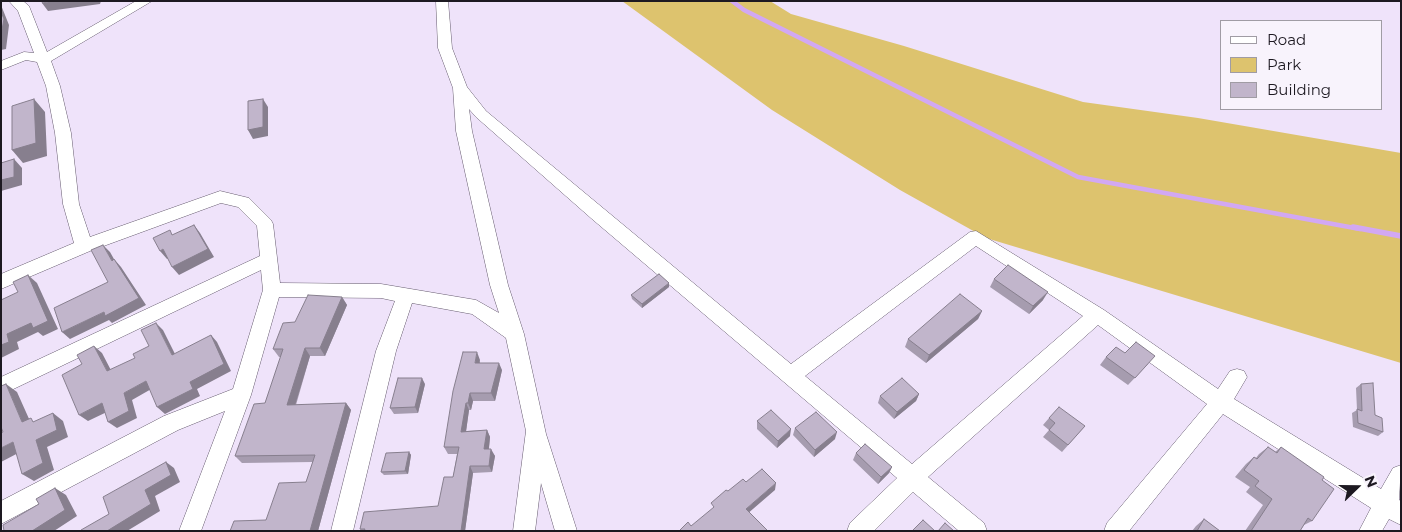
<!DOCTYPE html>
<html>
<head>
<meta charset="utf-8">
<style>
  body { margin:0 }
  #map { position:relative; width:1402px; height:532px; overflow:hidden; background:#efe3fa; font-family:Montserrat,sans-serif }
  canvas { display:block }
  .frame { position:absolute; inset:0; border:2px solid #1d1921; pointer-events:none }
  .legend { position:absolute; left:1220px; top:20px; width:162px; height:90px; box-sizing:border-box; background:#f8f3fc; border:1px solid #a09ca4; margin:0; padding:6px 9px; list-style:none; font-size:15px; color:#1d1921 }
  .legend li { display:flex; align-items:center; gap:10px; height:25px }
  .legend b { width:25px; border:1px solid #a09ca4 }
  .north { position:absolute; left:1332px; top:462px; width:50px; height:50px; -webkit-text-stroke:4px #f8f3fc; paint-order:stroke; rotate:68deg; font-size:14px; font-weight:700; line-height:20px; text-align:center; color:#1d1921 }
  .north::after { content:''; display:block; margin:auto; width:18px; height:22px; background:#1d1921; clip-path:polygon(50% 0,100% 100%,50% 72%,0 100%) }
</style>
</head>
<body>
<div id="map">
<canvas width="1402" height="532"></canvas>
<div class="frame"></div>
<ul class="legend">
<li><b style="height:6px;background:#fff"></b>Road</li>
<li><b style="height:14px;background:#ddc36e"></b>Park</li>
<li><b style="height:14px;background:#c1b5cb"></b>Building</li>
</ul>
<div class="north">N</div>
</div>
<script>
const context = document.querySelector('canvas').getContext('2d');
context.lineJoin = 'round';
function fillPath(path, color) {
  context.fillStyle = color;
  context.fill(path, 'evenodd');
}
function poly(rows) {
  const path = new Path2D();
  for (const r of rows) {
    path.moveTo(r[0], r[1]);
    for (let i = 2; i < r.length; i += 2) path.lineTo(r[i], r[i + 1]);
  }
  return path;
}
function trace(path, color, width, dash) {
  context.strokeStyle = color;
  context.lineWidth = width;
  context.lineCap = dash ? 'butt' : 'round';
  context.setLineDash(dash || []);
  context.stroke(path);
}
const green = poly([
  [622,1,770,1,791,14,904,46,1083,102,1198,118,1401,153,1401,363,986,238,900,190,772,110]
]);
const streamFar1 = poly([
  [732,1,744,10,1078,177,1360,229]
]);
const stream = poly([
  [1353,227,1401,236]
]);
const street = poly([
  [9,1,23,1,29,6,47,52,136,1,152,1,51,61,60,86,71,133,79,204,90,237,220,191,249,198,271,220,273,224,280,283,381,284,476,300,499,313,490,285,456,131,453,88,438,48,436,1,448,1,452,48,467,87,486,111,791,364,970,232,976,231,1104,310,1218,389,1230,371,1237,369,1244,371,1247,377,1234,399,1381,489,1393,468,1401,465,1399,500,1401,501,1401,525,1389,519,1382,531,1359,531,1371,508,1223,414,1129,531,1104,531,1107,523,1207,404,1098,325,928,477,984,523,987,531,959,531,913,492,874,531,847,531,850,523,897,478,592,219,476,117,469,109,472,131,508,285,524,334,546,434,577,531,555,531,541,483,535,531,513,531,526,431,506,338,472,314,412,303,396,351,353,531,331,531,376,351,395,301,381,298,279,297,251,395,201,531,179,531,225,411,178,430,1,524,1,501,164,416,233,389,263,290,261,270,1,395,1,377,260,256,257,226,238,207,221,203,90,251,1,289,1,274,74,243,63,204,55,133,46,86,37,62,26,60,1,70,1,61,24,52,34,53,18,11,9,1],
  [976,246,1083,316,912,464,805,376,976,246]
]);
const wall = poly([
  [994,279,1043,300,1029,314,990,287],
  [669,287,642,308,632,299,631,295],
  [342,297,347,305,325,356,310,356,296,405,346,403,351,410,318,531,266,520,306,482,313,462,242,463,235,456,265,403,281,357,279,357,273,349,295,322],
  [982,311,978,319,926,363,905,347,908,339],
  [1125,353,1148,364,1128,385,1100,365,1106,357],
  [480,360,480,363,502,370,495,401,473,401,471,410,469,410,466,431,487,430,490,437,489,449,495,456,492,472,473,473,465,531,361,531,360,529,438,506,453,477,457,454,448,454,444,447],
  [425,384,418,413,394,414,390,408],
  [1361,384,1383,432,1378,436,1353,427,1352,413,1357,410,1356,388],
  [919,394,916,401,894,419,878,403,880,396],
  [1049,418,1085,426,1062,452,1043,437,1049,430,1043,425],
  [757,421,790,436,777,448,757,429],
  [795,428,835,439,814,457,793,435],
  [1268,447,1275,452,1281,447,1322,480,1312,521,1304,525,1300,531,1245,531,1263,505,1246,492,1250,487,1235,477,1246,464,1254,457,1256,458,1259,454],
  [409,452,411,455,408,474,384,475,381,472],
  [856,453,892,467,889,473,878,484,853,460],
  [1204,519,1220,531,1192,531,1196,526]
]);
const shadedWall = poly([
  [54,1,101,1,100,4,48,11,42,3],
  [1,5,9,25,6,49,1,50],
  [34,99,45,112,47,156,23,163,12,150],
  [263,99,268,107,268,136,253,139,248,130],
  [14,159,22,168,22,185,1,191,1,180],
  [194,225,200,233,214,257,179,275,172,267],
  [103,245,110,252,119,268,112,261],
  [163,249,170,258,167,259,160,251],
  [114,259,121,267,146,305,112,323,109,320,70,339,62,332,104,312],
  [28,275,37,283,58,329,43,336,38,332,17,342,19,349,1,358,1,345],
  [669,283,669,287,642,308,642,304],
  [1048,292,1043,300,1029,314,1033,306],
  [342,297,347,305,325,356,320,348],
  [982,311,978,319,926,363,929,355],
  [156,323,163,330,179,362,172,355],
  [211,335,217,342,231,371,197,389,200,396,165,414,157,407,190,382],
  [94,346,102,353,115,378,107,371],
  [305,348,310,356,293,412,287,405],
  [477,352,480,360,478,370,475,363],
  [499,363,502,370,495,401,491,393],
  [422,378,425,384,418,413,415,407],
  [146,381,153,388,132,400,137,418,117,428,108,422,124,393],
  [6,384,17,392,34,430,22,422],
  [470,393,473,401,471,410,468,403],
  [919,394,916,401,894,419,897,412],
  [102,403,111,410,88,421,79,415],
  [346,403,351,410,318,531,310,531],
  [466,403,469,410,465,439,461,432],
  [53,413,63,421,68,437,47,447,54,470,34,481,22,474,36,440],
  [791,429,790,436,777,448,778,441],
  [487,430,490,437,488,456,484,449],
  [837,432,835,439,814,457,815,450],
  [13,442,24,450,1,462,1,448],
  [491,449,495,456,492,472,489,466],
  [409,452,411,455,408,474,405,471],
  [166,462,174,468,180,482,155,496,160,511,127,531,107,531,145,490],
  [470,466,473,473,465,531,461,531],
  [892,467,889,473,878,484,881,477],
  [776,483,775,490,746,515,746,509],
  [55,488,66,495,77,516,54,531,32,531]
]);
const building = poly([
  [43,1,54,1,42,3,43,1],
  [1,12,4,19,1,35,1,12],
  [34,99,36,143,12,150,12,106,34,99],
  [263,99,263,127,248,130,248,101,263,99],
  [14,159,14,177,1,180,1,163,14,159],
  [194,225,208,249,172,267,163,249,160,251,153,238,170,230,172,235,194,225],
  [103,245,112,261,114,259,139,298,105,316,104,312,62,332,54,308,108,282,91,250,103,245],
  [1008,265,1048,292,1033,306,994,279,1008,265],
  [659,274,669,283,642,304,631,295,659,274],
  [28,275,48,321,33,328,31,323,7,334,9,342,1,345,1,300,18,292,13,282,28,275],
  [960,294,982,311,929,355,908,339,960,294],
  [308,295,342,297,320,348,305,348,287,405,346,403,310,531,230,531,234,521,266,520,279,483,306,482,315,455,235,456,254,404,265,403,283,349,273,349,283,323,295,322,308,295],
  [156,323,172,355,211,335,224,364,190,382,193,389,157,407,146,381,124,393,129,411,108,422,102,403,79,415,62,375,82,364,77,355,94,346,107,371,135,358,133,354,149,346,141,330,156,323],
  [1136,342,1155,356,1135,378,1106,357,1116,347,1125,353,1136,342],
  [463,352,477,352,475,363,499,363,491,393,470,393,468,403,466,403,461,432,487,430,484,449,491,449,489,466,470,466,461,531,364,531,365,529,360,529,364,512,438,506,444,477,453,477,459,447,444,447,453,391,463,352],
  [398,378,422,378,415,407,390,408,398,378],
  [902,378,919,394,897,412,880,396,902,378],
  [1373,383,1375,415,1382,418,1383,432,1358,423,1357,409,1362,411,1361,384,1373,383],
  [6,384,22,422,31,418,33,422,53,413,57,430,36,440,43,463,22,474,13,442,1,448,1,433,3,432,1,427,1,386,6,384],
  [1059,407,1085,426,1068,445,1049,430,1055,423,1049,418,1059,407],
  [771,410,791,429,778,441,757,421,771,410],
  [816,412,837,432,815,450,795,428,816,412],
  [865,444,892,467,881,477,856,453,865,444],
  [1268,447,1277,453,1281,447,1324,477,1322,480,1334,489,1312,521,1308,518,1300,531,1251,531,1272,499,1255,486,1259,481,1244,470,1254,457,1257,459,1268,447],
  [409,452,405,471,381,472,386,453,409,452],
  [166,462,171,475,145,490,151,504,107,531,81,531,81,530,109,514,103,497,166,462],
  [762,469,776,483,746,509,767,530,767,531,679,531,688,522,691,526,714,507,711,503,726,490,728,491,743,479,746,482,762,469],
  [55,488,65,510,32,531,4,531,3,525,39,504,36,499,55,488],
  [1204,519,1220,531,1197,531,1204,519],
  [923,520,935,531,912,531,923,520],
  [945,523,954,531,938,531,945,523]
]);
fillPath(green, '#ddc36e');
trace(streamFar1, '#d2a8f3', 4.5);
trace(stream, '#d2a8f3', 5.5);
trace(street, '#665c6f', 1);
fillPath(street, '#fff');
fillPath(wall, '#a69caf');
fillPath(shadedWall, '#877f8e');
fillPath(building, '#c1b5cb');
trace(building, '#877f8e', 1);
</script>
</body>
</html>
